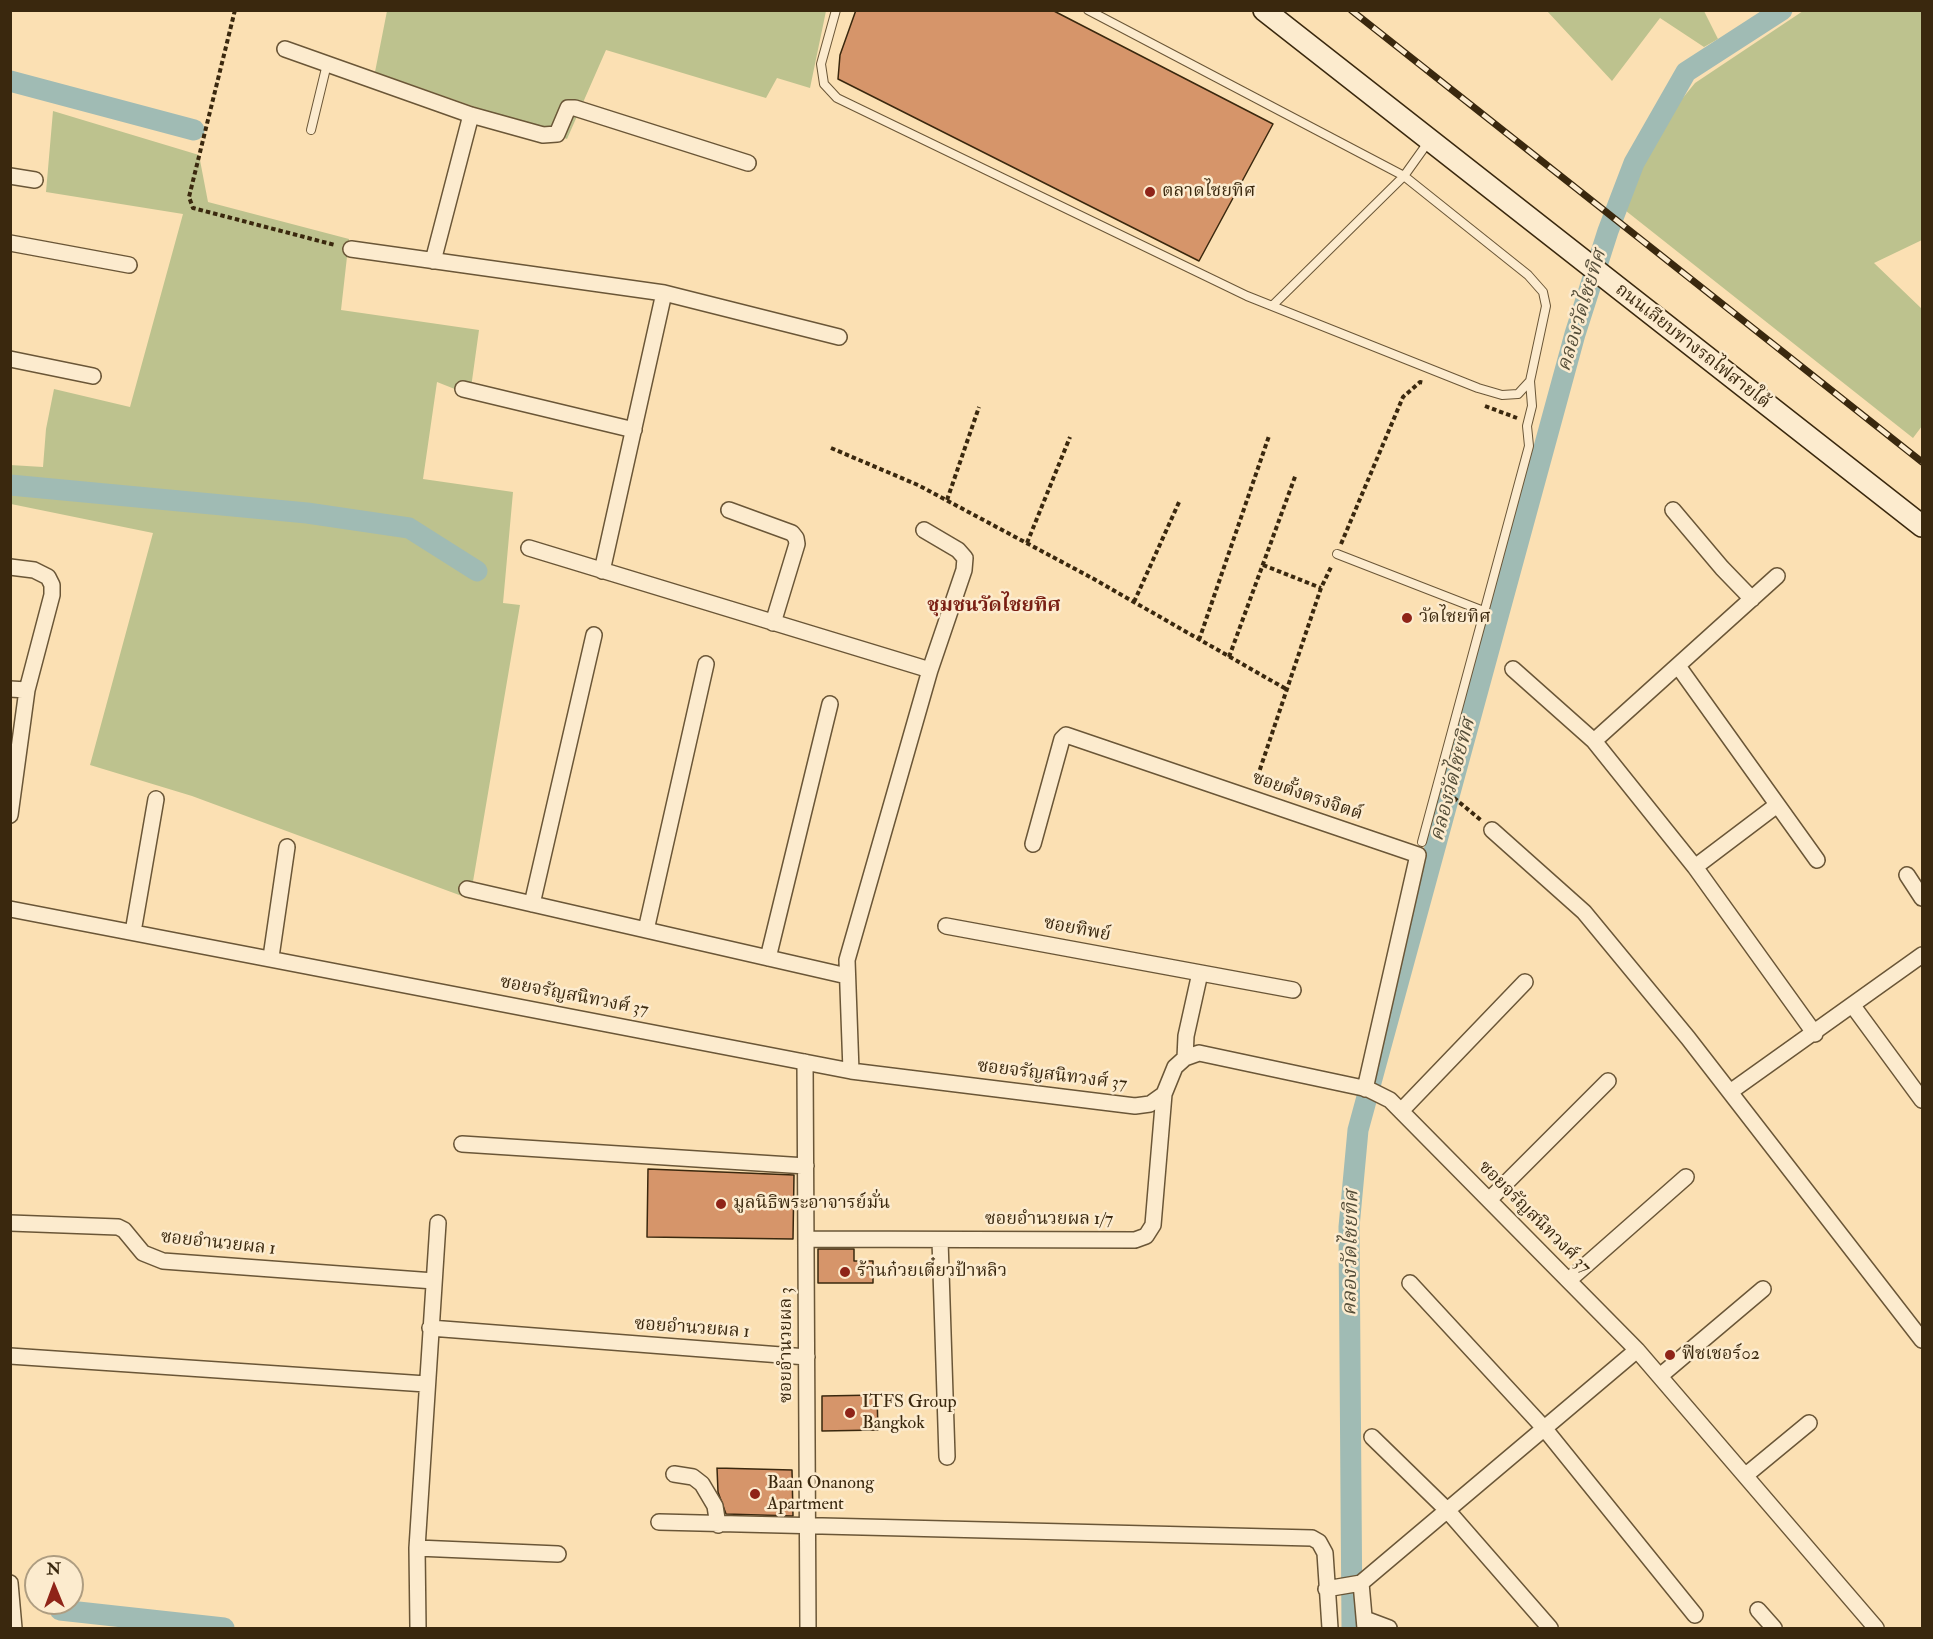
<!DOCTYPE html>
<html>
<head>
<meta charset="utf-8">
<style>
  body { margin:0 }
  #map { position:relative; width:1933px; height:1639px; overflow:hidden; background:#fbe0b3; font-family:"IM FELL Double Pica",serif }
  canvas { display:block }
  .frame { position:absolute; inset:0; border:12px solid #3a280e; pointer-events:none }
  .north { position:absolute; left:24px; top:1555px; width:60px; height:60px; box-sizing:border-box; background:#fcebce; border:2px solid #ae9d81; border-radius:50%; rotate:359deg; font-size:16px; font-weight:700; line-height:24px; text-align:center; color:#3a280e }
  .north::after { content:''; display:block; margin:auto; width:21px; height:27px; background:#8f2418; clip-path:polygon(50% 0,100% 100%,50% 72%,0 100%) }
</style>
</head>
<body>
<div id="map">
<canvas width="1933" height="1639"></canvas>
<div class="frame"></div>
<div class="north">N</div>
</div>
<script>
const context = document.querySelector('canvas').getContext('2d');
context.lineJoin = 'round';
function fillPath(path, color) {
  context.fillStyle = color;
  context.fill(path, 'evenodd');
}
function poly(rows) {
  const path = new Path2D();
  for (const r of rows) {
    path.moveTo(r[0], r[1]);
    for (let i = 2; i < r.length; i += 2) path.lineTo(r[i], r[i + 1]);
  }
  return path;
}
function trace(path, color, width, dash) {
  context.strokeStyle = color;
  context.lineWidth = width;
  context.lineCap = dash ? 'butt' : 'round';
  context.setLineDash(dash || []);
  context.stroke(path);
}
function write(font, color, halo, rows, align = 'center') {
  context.font = font + ' "IM FELL Double Pica","Noto Serif Thai",serif';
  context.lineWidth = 5;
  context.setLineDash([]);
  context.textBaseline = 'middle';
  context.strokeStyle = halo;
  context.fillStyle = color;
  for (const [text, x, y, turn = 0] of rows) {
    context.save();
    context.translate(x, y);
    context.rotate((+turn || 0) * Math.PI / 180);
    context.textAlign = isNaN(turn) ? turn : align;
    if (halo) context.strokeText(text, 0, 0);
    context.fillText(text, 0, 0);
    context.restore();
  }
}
const green = poly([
  [387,11,826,11,810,88,777,78,766,98,606,50,567,139,375,72],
  [1547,11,1704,11,1718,39,1704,47,1660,18,1612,81],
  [1803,11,1922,11,1922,240,1874,263,1922,309,1922,426,1913,438,1621,207,1669,115,1695,83],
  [53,111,199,155,208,202,349,239,341,310,479,330,470,395,437,382,423,479,513,492,503,603,520,605,470,899,192,796,90,765,153,533,11,504,10,465,43,467,46,429,54,389,130,407,183,214,46,192]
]);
const canal = poly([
  [10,81,194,130],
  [10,485,307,513,409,528,477,571],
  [60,1610,224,1628],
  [1352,1628,1349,1227,1358,1130,1575,334,1608,231,1634,163,1686,72,1782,10]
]);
const building = poly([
  [856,10,1052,10,1273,124,1199,261,838,79,840,55,856,10],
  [648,1169,794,1175,793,1239,647,1237,648,1169],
  [818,1249,854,1249,854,1261,873,1261,873,1283,818,1283,818,1249],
  [877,1395,878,1430,822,1431,822,1396,877,1395],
  [717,1468,792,1470,793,1516,726,1514,718,1492,717,1468]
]);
const path = poly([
  [235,10,189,197,193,208,335,245],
  [1485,406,1517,418],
  [831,448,918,485,1092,578,1286,689],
  [947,500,979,407],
  [1027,543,1070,437],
  [1341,544,1403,397,1420,382,1425,383],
  [1263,565,1321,588],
  [1134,602,1180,500],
  [1199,640,1269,436],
  [1229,657,1296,474],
  [1255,784,1321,588,1332,565],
  [1448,793,1482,821]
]);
const service = poly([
  [836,10,821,64,824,84,837,98,1247,296,1478,388,1502,395,1518,394,1530,381,1546,306,1543,292,1528,275,1404,176,1088,10],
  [311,130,327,64],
  [1272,306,1404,176,1429,141],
  [1337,554,1486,612],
  [1422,842,1529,446,1527,426,1532,406,1530,381]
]);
const minor = poly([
  [285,49,471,115,543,135,557,134,568,108,575,108,748,163],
  [10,176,35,180],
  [10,243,129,265],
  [351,249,664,293,839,337],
  [433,261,471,115],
  [10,359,93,376],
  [463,389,634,430],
  [729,510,792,533,796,538,797,544,773,623],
  [1673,510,1722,568,1752,599],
  [529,548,930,670],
  [10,567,34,570,48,577,52,585,52,595,27,690,10,815],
  [602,571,664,293],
  [1678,666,1817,860],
  [1513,669,1594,741,1695,867,1815,1034],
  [10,689,27,690],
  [1594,741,1777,576],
  [1492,830,1584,912,1688,1038,1922,1340],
  [1033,844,1062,739,1066,735,1418,855,1365,1089],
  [1695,867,1777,805],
  [1907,875,1922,898],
  [467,889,847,976],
  [532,904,594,635],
  [10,909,851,1071,1135,1106,1150,1104,1164,1094,1175,1067,1185,1058,1199,1053,1368,1089,1390,1100,1637,1350,1876,1628],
  [946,926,1293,990],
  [646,930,706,664],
  [133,932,156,799],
  [271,957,287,847],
  [768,958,830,704],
  [1853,1006,1922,1100],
  [1185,1058,1186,1036,1200,973],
  [805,1062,808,1628],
  [851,1071,847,960,930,670,964,570,965,558,958,550,924,530],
  [1730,1092,1922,955],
  [1401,1111,1525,982],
  [462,1144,806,1166],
  [1489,1200,1608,1081],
  [10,1223,118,1227,124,1230,143,1253,163,1261,434,1281],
  [806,1239,1135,1240,1146,1236,1153,1225,1164,1094],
  [940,1240,947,1457],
  [1569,1280,1686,1177],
  [1410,1283,1544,1428,1695,1615],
  [430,1328,807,1357],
  [10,1356,426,1384],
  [1660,1376,1763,1289],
  [1372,1437,1447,1510,1550,1628],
  [674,1474,693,1477,702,1484,715,1506,718,1525],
  [1746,1475,1809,1423],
  [659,1522,1312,1538,1319,1542,1325,1553,1330,1628],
  [417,1548,558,1554],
  [10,1583,14,1628],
  [1361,1583,1365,1628],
  [1326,1589,1361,1583,1637,1350],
  [1758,1610,1774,1628],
  [1365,1619,1389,1628],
  [418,1627,417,1548,438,1223]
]);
const secondary = poly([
  [1264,10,1922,526]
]);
const rail = poly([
  [1351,10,1922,462]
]);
const markers = [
  [1150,192,6,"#8f2418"],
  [1407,618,6,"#8f2418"],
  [721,1204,6,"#8f2418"],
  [845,1272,6,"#8f2418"],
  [1670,1355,6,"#8f2418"],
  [850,1413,6,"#8f2418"],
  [755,1494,6,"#8f2418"]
];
const poiNames = [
  ["ตลาดไชยทิศ",1162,192],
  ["วัดไชยทิศ",1419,618],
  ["มูลนิธิพระอาจารย์มั่น",733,1204],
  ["ร้านก๋วยเตี๋ยวป้าหลิว",857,1272],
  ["ฟิชเชอร์02",1682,1355],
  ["ITFS Group",862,1403],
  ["Bangkok",862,1424],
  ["Baan Onanong",767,1484],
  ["Apartment",767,1505]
];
const streetNames = [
  ["ถนนเลียบทางรถไฟสายใต้",1692,347,38],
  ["ซอยตั้งตรงจิตต์",1307,797,19],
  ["ซอยทิพย์",1077,930,11],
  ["ซอยจรัญสนิทวงศ์ 37",574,997,11],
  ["ซอยจรัญสนิทวงศ์ 37",1052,1076,7],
  ["ซอยจรัญสนิทวงศ์ 37",1534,1218,45],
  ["ซอยอำนวยผล 1/7",1049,1220],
  ["ซอยอำนวยผล 1",218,1244,6],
  ["ซอยอำนวยผล 1",692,1329,4],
  ["ซอยอำนวยผล 3",787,1345,-90]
];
const waterNames = [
  ["คลองวัดไชยทิศ",1583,311,-73],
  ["คลองวัดไชยทิศ",1454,780,-75],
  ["คลองวัดไชยทิศ",1352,1253,-89]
];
const neighbourhoodNames = [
  ["ชุมชนวัดไชยทิศ",994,607]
];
fillPath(green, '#bdc28e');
trace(canal, '#a0bbb4', 21);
fillPath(building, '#d6956a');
trace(building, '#3a280e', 1.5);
trace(service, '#6a5637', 10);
trace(minor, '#6a5637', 18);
trace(secondary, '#3a280e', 24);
trace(path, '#3a280e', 4, [4.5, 3]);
trace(service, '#fcebce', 8);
trace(minor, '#fcebce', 15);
trace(secondary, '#fcebce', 21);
trace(rail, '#3a280e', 7);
trace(rail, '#fcebce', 4.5, [14]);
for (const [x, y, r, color] of markers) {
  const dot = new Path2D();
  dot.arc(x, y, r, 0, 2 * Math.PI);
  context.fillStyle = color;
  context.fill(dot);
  trace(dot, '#fcebce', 2);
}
write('18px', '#3a280e', '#fcebce', poiNames, 'left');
write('18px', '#3a280e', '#fcebce', streetNames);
write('italic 20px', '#544d38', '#fcebce', waterNames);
write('bold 20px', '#7a1f14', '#fcebce', neighbourhoodNames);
</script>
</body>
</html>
